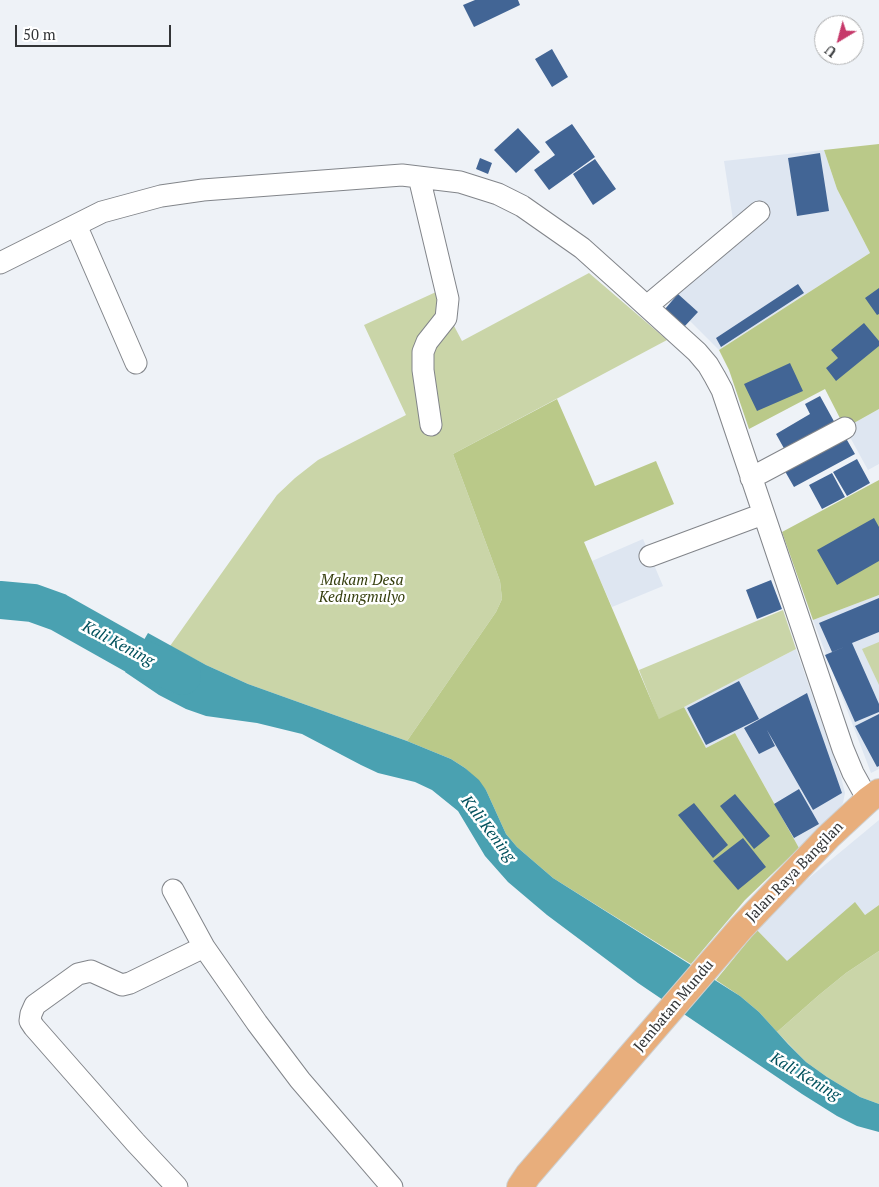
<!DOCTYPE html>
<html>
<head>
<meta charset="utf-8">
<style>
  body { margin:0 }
  #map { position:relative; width:879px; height:1187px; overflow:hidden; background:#eef2f7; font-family:"PT Serif",serif }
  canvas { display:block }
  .north { position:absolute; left:814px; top:15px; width:50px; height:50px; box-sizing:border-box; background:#fff; border:1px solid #adaeaf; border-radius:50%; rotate:217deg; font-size:14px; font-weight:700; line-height:20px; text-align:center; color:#333537 }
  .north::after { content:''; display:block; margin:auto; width:18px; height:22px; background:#c6396a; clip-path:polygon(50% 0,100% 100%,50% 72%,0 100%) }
  .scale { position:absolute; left:15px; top:25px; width:156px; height:22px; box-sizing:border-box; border:2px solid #333537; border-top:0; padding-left:6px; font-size:15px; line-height:18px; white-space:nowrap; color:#333537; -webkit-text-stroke:4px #fff; paint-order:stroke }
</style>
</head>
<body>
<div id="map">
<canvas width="879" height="1187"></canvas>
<div class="north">U</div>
<div class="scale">50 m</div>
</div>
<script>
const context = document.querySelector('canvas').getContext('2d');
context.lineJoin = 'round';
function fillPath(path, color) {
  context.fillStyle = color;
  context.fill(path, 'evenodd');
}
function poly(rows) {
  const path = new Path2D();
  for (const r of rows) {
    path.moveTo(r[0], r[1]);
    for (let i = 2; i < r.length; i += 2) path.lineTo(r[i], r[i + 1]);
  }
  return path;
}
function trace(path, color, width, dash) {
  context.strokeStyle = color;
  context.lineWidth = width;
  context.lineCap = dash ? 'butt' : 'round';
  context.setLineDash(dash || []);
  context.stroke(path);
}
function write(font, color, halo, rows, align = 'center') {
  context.font = font + ' "PT Serif",serif';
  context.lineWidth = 5;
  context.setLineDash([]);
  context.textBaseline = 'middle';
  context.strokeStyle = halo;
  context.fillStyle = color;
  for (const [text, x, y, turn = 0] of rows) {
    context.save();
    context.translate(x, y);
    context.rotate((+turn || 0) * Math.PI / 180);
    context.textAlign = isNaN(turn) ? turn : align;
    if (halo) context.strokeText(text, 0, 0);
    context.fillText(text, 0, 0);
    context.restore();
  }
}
const built = poly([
  [824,150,837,189,870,253,719,350,691,322,652,288,733,220,724,161],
  [879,409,879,464,868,470,845,428],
  [643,539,663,586,612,607,592,561],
  [879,595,879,769,871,773,813,620],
  [796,649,841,777,845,793,843,803,836,813,799,848,735,733,706,748,684,707],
  [879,820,879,905,865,915,855,903,787,962,757,930,803,883]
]);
const green = poly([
  [589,273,667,340,453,454,500,581,502,599,496,612,407,741,248,684,206,665,170,646,277,495,295,478,318,460,406,415,364,325,436,292,462,341],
  [783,610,796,649,659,720,639,670],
  [879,642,879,685,862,649],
  [879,951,879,1104,860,1097,827,1077,806,1062,777,1032,819,995,846,973]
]);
const forest = poly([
  [879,144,879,409,845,428,825,389,749,429,729,370,719,350,870,253,837,189,824,150],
  [557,399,595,486,656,461,674,504,584,542,659,719,684,707,706,748,735,733,799,848,745,900,691,964,553,878,517,847,506,834,486,790,465,768,451,759,407,741,496,612,502,599,500,581,453,454],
  [879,480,879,595,813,620,782,532],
  [855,902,865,915,879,905,879,951,846,973,819,995,777,1032,759,1012,740,996,716,980,757,930,787,961]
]);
const water = poly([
  [148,633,206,665,248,684,407,741,451,759,465,768,479,780,486,790,506,834,517,847,553,878,740,996,759,1012,788,1044,806,1062,827,1077,860,1097,879,1104,879,1132,857,1126,837,1116,802,1094,638,983,547,915,508,882,485,856,458,811,432,790,415,782,378,773,361,765,302,734,257,723,206,716,186,709,159,695,125,672]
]);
const river = poly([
  [0,600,33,603,58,612,138,657,182,676]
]);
const building = poly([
  [475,0,518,0,520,5,474,27,463,5],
  [552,49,568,77,552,87,535,59],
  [572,124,595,157,549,190,534,170,555,155,545,142],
  [518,128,540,152,516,173,494,150],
  [820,153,829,211,797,216,788,158],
  [480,158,492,163,488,174,476,169],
  [595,159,616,189,593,205,573,174],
  [798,284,804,293,721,347,716,338],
  [879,288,879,314,877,315,865,298],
  [678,294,698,312,684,327,665,309],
  [864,323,879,341,879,346,836,381,826,368,838,358,831,350],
  [790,363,803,391,757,411,744,384],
  [820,396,836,425,786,452,776,434,810,414,805,404],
  [843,433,855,454,794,487,782,466],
  [857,459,870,483,847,496,833,472],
  [832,473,845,497,822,509,809,485],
  [874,518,879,527,879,561,837,585,817,550],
  [771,580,782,609,757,619,746,590],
  [879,598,879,632,852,643,879,704,879,712,855,722,825,655,849,645,832,652,819,623],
  [739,681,759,719,706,745,687,708],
  [807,693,842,793,813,810,767,730,775,746,759,754,744,728],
  [879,714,879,766,877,767,855,726],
  [799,789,819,824,794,838,774,804],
  [735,794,770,836,754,849,720,806],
  [694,803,728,845,713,858,678,815],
  [743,838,766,867,738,890,713,861]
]);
const minor = poly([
  [419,177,448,299,446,318,427,342,423,352,423,370,431,425],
  [76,225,136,363],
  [0,263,102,212,161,196,203,190,402,175,460,182,498,194,522,206,582,248,621,283,697,352,708,365,715,377,722,390,843,749,853,773,868,800],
  [647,306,759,212],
  [751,478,845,428],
  [650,556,763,514],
  [173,890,204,947],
  [177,1187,135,1142,34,1027,30,1021,31,1014,35,1005,78,974,91,971,122,985,130,983,204,947,257,1023,300,1080,392,1187]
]);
const major = poly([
  [520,1187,528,1175,741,928,828,837,868,800,879,792]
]);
const parkNames = [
  ["Makam Desa",362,581],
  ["Kedungmulyo",362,598]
];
const streetNames = [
  ["Jalan Raya Bangilan",795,872,-46],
  ["Jembatan Mundu",674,1006,-50]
];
const waterNames = [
  ["Kali Kening",118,644,28],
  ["Kali Kening",488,829,53],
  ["Kali Kening",805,1077,31]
];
fillPath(built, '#dee6f1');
fillPath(green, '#cad5a8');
fillPath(forest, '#bac989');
fillPath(water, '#4aa1b1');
trace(river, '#4aa1b1', 38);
fillPath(building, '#426595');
trace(minor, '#82858a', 23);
trace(major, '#cecfcf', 28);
trace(minor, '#fff', 21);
trace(major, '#e8ae7c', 26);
write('italic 15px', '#353e0d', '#fff', parkNames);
write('15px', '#333537', '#fff', streetNames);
write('italic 16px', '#00505c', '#fff', waterNames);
</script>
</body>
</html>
